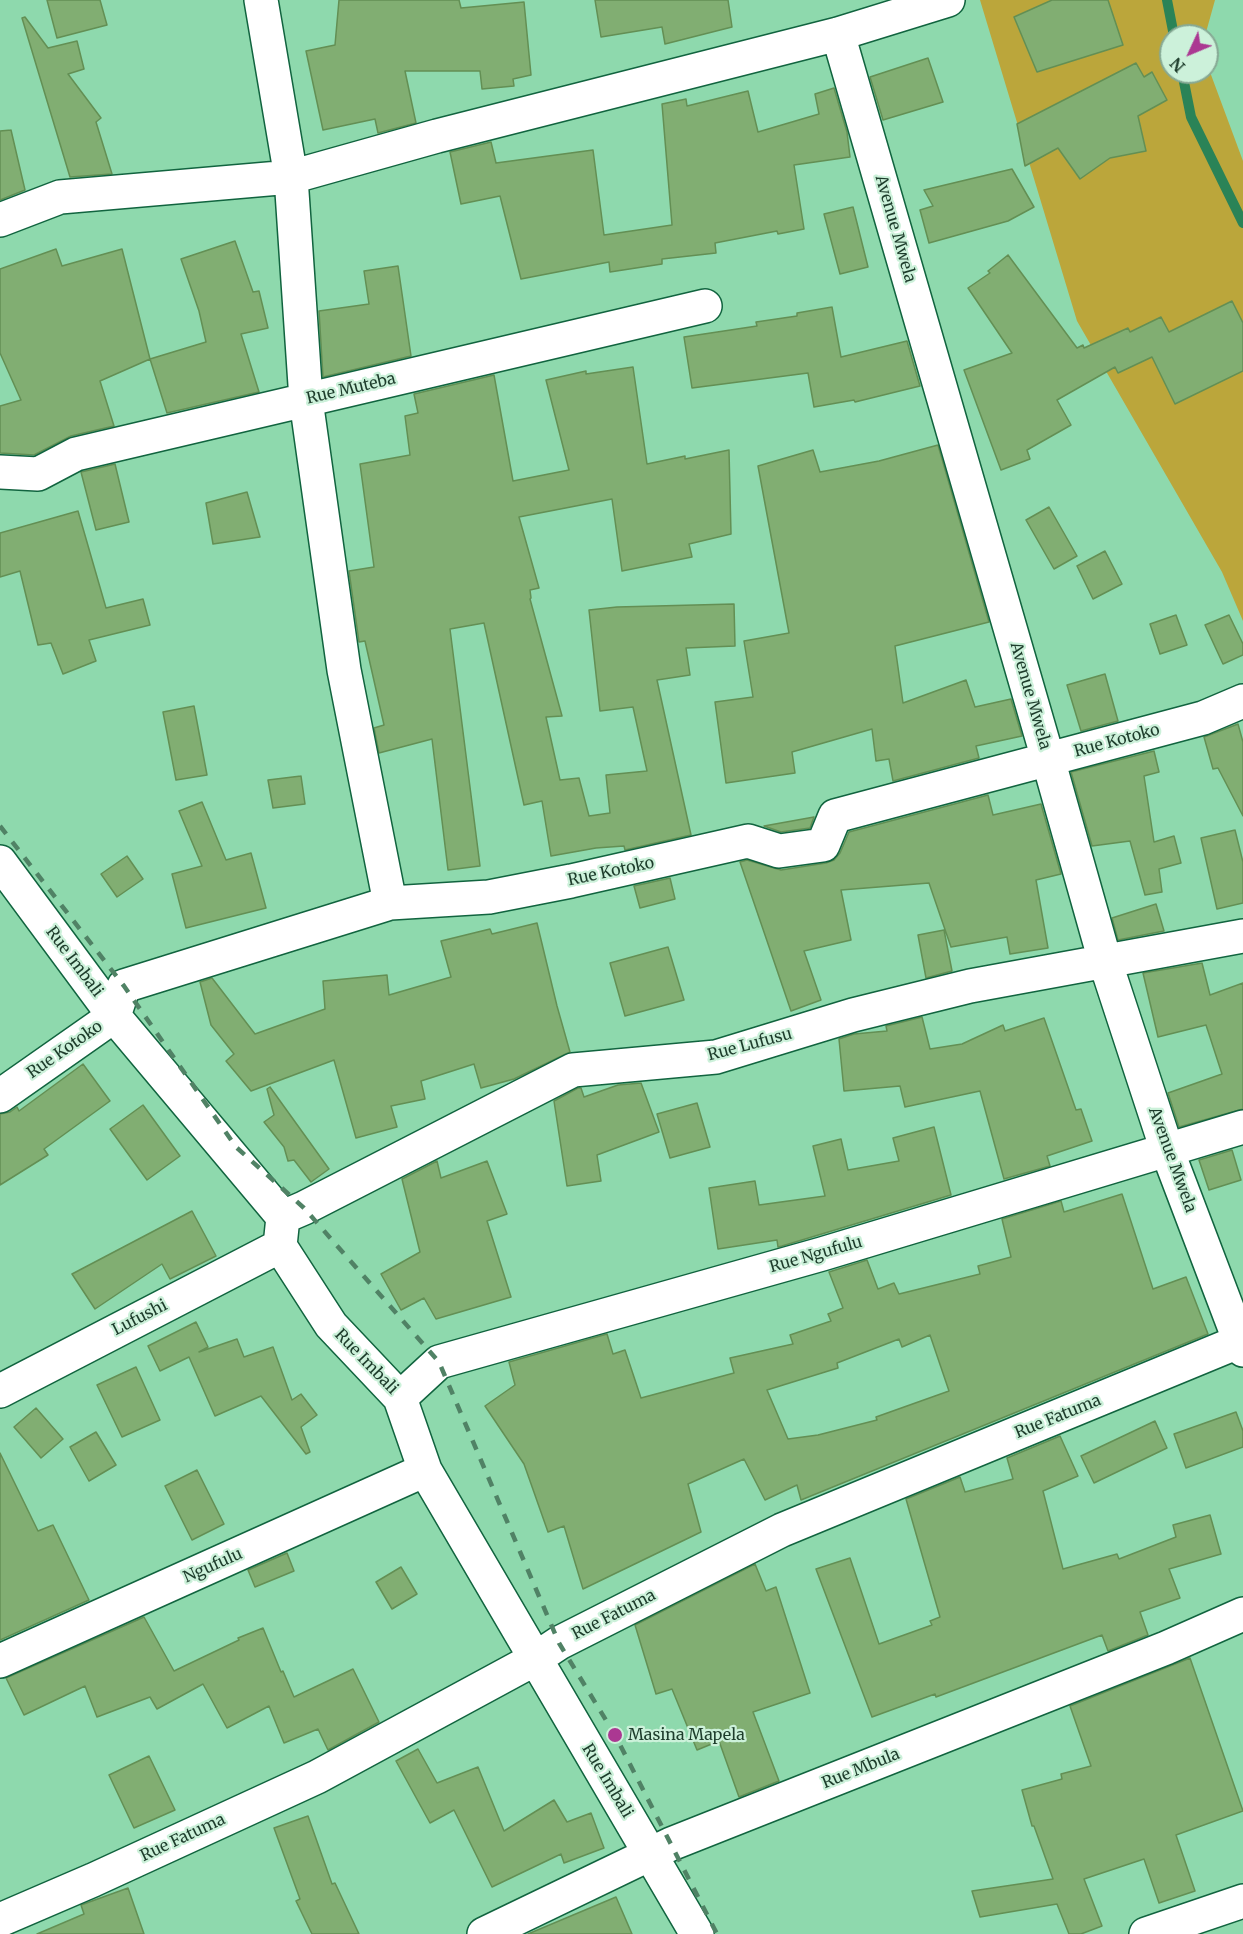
<!DOCTYPE html>
<html>
<head>
<meta charset="utf-8">
<style>
  body { margin:0 }
  #map { position:relative; width:1243px; height:1934px; overflow:hidden; background:#8ed9ad; font-family:Merriweather,serif }
  canvas { display:block }
  .north { position:absolute; left:1159px; top:24px; width:60px; height:60px; box-sizing:border-box; background:#ccf1da; border:2px solid #86a994; border-radius:50%; rotate:226deg; font-size:16px; font-weight:700; line-height:24px; text-align:center; color:#1d3c2b }
  .north::after { content:''; display:block; margin:auto; width:21px; height:27px; background:#ab3892; clip-path:polygon(50% 0,100% 100%,50% 72%,0 100%) }
</style>
</head>
<body>
<div id="map">
<canvas width="1243" height="1934"></canvas>
<div class="north">N</div>
</div>
<script>
const context = document.querySelector('canvas').getContext('2d');
context.lineJoin = 'round';
function fillPath(path, color) {
  context.fillStyle = color;
  context.fill(path, 'evenodd');
}
function poly(rows) {
  const path = new Path2D();
  for (const r of rows) {
    path.moveTo(r[0], r[1]);
    for (let i = 2; i < r.length; i += 2) path.lineTo(r[i], r[i + 1]);
  }
  return path;
}
function trace(path, color, width, dash) {
  context.strokeStyle = color;
  context.lineWidth = width;
  context.lineCap = dash ? 'butt' : 'round';
  context.setLineDash(dash || []);
  context.stroke(path);
}
function write(font, color, halo, rows, align = 'center') {
  context.font = font + ' Merriweather,serif';
  context.lineWidth = 4.5;
  context.setLineDash([]);
  context.textBaseline = 'middle';
  context.strokeStyle = halo;
  context.fillStyle = color;
  for (const [text, x, y, turn = 0] of rows) {
    context.save();
    context.translate(x, y);
    context.rotate((+turn || 0) * Math.PI / 180);
    context.textAlign = isNaN(turn) ? turn : align;
    if (halo) context.strokeText(text, 0, 0);
    context.fillText(text, 0, 0);
    context.restore();
  }
}
const green = poly([
  [980,0,1215,0,1205,36,1171,36,1171,72,1207,72,1207,64,1243,161,1243,621,1222,572,1077,321]
]);
const stream = poly([
  [1167,0,1174,36],
  [1182,72,1191,117,1243,223]
]);
const building = poly([
  [47,0,100,0,107,25,57,38,47,0],
  [339,0,459,0,461,8,524,2,531,75,513,79,514,86,482,89,480,71,405,71,416,123,378,133,375,119,323,130,306,51,335,45,339,0],
  [595,0,728,0,732,27,665,44,662,27,601,37,595,0],
  [1052,0,1108,0,1123,45,1037,72,1014,17,1052,0],
  [25,17,48,48,77,41,84,69,68,74,101,118,96,122,112,174,70,177,22,18,25,17],
  [928,58,943,102,883,120,870,77,928,58],
  [1136,63,1144,77,1152,72,1167,100,1138,116,1146,151,1110,158,1080,179,1058,148,1025,166,1017,124,1136,63],
  [834,88,847,132,850,157,794,165,804,229,778,234,777,231,715,243,716,253,662,259,662,264,610,272,609,262,521,279,500,196,461,204,450,152,491,142,496,163,593,150,604,235,672,225,662,104,686,99,687,106,748,91,758,132,819,114,815,94,834,88],
  [11,130,25,190,0,200,0,131,11,130],
  [1012,169,1034,207,1008,221,929,243,920,210,933,206,924,190,1012,169],
  [853,207,868,267,840,274,824,214,853,207],
  [235,241,253,292,259,291,268,328,241,334,259,392,167,413,150,359,206,342,199,311,181,259,235,241],
  [56,249,62,266,122,249,150,359,100,381,114,426,71,436,34,455,0,453,0,406,21,400,0,353,0,269,56,249],
  [1008,255,1077,348,1083,345,1084,348,1128,328,1130,332,1161,317,1169,332,1232,301,1243,323,1243,371,1175,404,1152,357,1118,373,1115,367,1057,400,1071,425,1027,450,1030,459,1001,470,964,370,1012,353,968,288,990,273,988,271,1008,255],
  [398,266,411,356,323,377,319,311,369,304,364,271,398,266],
  [832,307,841,357,907,341,920,386,855,402,854,400,814,407,808,373,692,388,684,337,757,326,756,322,797,316,797,313,832,307],
  [633,367,647,464,685,456,685,459,729,450,731,534,689,544,692,557,622,571,612,499,519,517,539,588,530,590,531,598,530,599,562,716,546,717,560,780,579,778,589,816,610,813,606,775,647,771,633,707,600,711,589,610,617,607,734,604,735,646,686,648,690,675,657,680,691,835,625,850,624,846,596,848,551,856,542,801,524,805,484,623,450,629,480,866,448,870,432,739,379,753,374,728,384,725,365,641,359,642,349,571,374,567,360,464,410,455,405,416,418,413,414,394,494,375,513,481,569,470,546,380,586,371,586,374,633,367],
  [938,445,989,622,895,646,903,703,966,680,975,707,1011,699,1022,736,976,746,979,758,893,781,889,759,876,761,872,729,792,752,795,773,726,783,715,702,753,697,744,641,789,633,758,466,813,450,820,472,879,461,938,445],
  [115,464,129,522,96,530,81,472,115,464],
  [247,492,260,537,213,544,206,503,247,492],
  [1049,507,1077,556,1054,569,1026,520,1049,507],
  [78,511,106,608,143,599,150,625,89,640,96,661,63,674,51,643,38,645,20,571,0,577,0,533,78,511],
  [1105,551,1122,584,1093,599,1077,566,1105,551],
  [1176,615,1187,645,1160,654,1150,624,1176,615],
  [1229,615,1243,644,1243,655,1223,664,1205,625,1229,615],
  [1105,674,1118,721,1081,731,1067,685,1105,674],
  [194,706,207,775,176,780,163,712,194,706],
  [1238,724,1243,742,1243,816,1218,768,1213,769,1204,737,1238,724],
  [1154,751,1159,772,1144,776,1154,842,1174,836,1181,863,1159,869,1162,892,1145,895,1130,841,1092,846,1071,772,1154,751],
  [301,776,305,804,273,808,268,780,301,776],
  [988,795,993,815,1041,804,1061,874,1036,880,1048,948,1010,954,1007,937,951,947,929,883,841,890,851,940,804,951,821,1000,791,1011,740,862,747,860,781,870,826,863,834,860,840,853,849,832,988,795],
  [202,802,226,860,251,853,266,908,186,928,172,874,202,866,179,811,202,802],
  [814,817,810,828,781,832,764,826,814,817],
  [1235,830,1243,862,1243,903,1217,909,1201,838,1235,830],
  [127,856,143,879,117,897,101,874,127,856],
  [670,878,675,899,640,908,634,886,670,878],
  [1156,904,1164,931,1118,940,1112,918,1156,904],
  [537,923,557,1006,570,1052,514,1079,481,1088,474,1064,421,1081,425,1099,391,1106,397,1127,356,1138,334,1060,251,1091,226,1061,234,1054,211,1025,200,982,212,978,255,1034,325,1009,323,981,387,975,389,995,451,977,441,941,490,929,492,934,537,923],
  [944,930,952,971,926,978,918,935,944,930],
  [668,947,684,1000,625,1016,610,963,668,947],
  [1202,963,1210,995,1243,983,1243,1109,1179,1127,1168,1093,1222,1074,1206,1025,1158,1037,1143,973,1202,963],
  [922,1017,930,1049,962,1044,1003,1025,1005,1031,1044,1018,1076,1110,1081,1109,1092,1141,1047,1156,1050,1166,1004,1179,980,1091,905,1107,900,1086,844,1091,839,1039,854,1034,887,1031,886,1026,922,1017],
  [83,1064,110,1101,44,1149,48,1155,0,1185,0,1114,10,1112,17,1107,19,1111,83,1064],
  [641,1083,659,1132,597,1155,601,1181,567,1186,554,1101,578,1088,581,1088,584,1097,618,1085,641,1083],
  [270,1087,329,1169,311,1182,294,1160,288,1161,284,1147,264,1122,274,1115,267,1089,270,1087],
  [697,1103,710,1147,670,1158,657,1114,697,1103],
  [143,1105,180,1156,147,1180,110,1129,143,1105],
  [934,1127,951,1195,782,1246,778,1247,777,1240,718,1249,709,1188,755,1181,759,1205,825,1196,813,1146,841,1139,848,1170,899,1161,893,1138,934,1127],
  [1232,1150,1241,1180,1209,1190,1199,1160,1232,1150],
  [437,1161,441,1178,487,1161,507,1214,487,1221,511,1297,436,1319,424,1298,401,1310,381,1274,420,1252,402,1179,437,1161],
  [1122,1194,1153,1289,1186,1277,1208,1334,801,1500,797,1485,765,1500,744,1459,688,1484,701,1532,583,1589,564,1526,548,1532,524,1464,485,1406,515,1385,509,1362,607,1334,613,1354,625,1350,641,1398,734,1373,730,1358,793,1344,790,1335,831,1321,828,1314,843,1308,829,1272,867,1260,878,1289,894,1283,899,1294,980,1274,978,1266,1011,1257,1002,1219,1061,1201,1064,1212,1122,1194],
  [930,1335,949,1391,876,1417,877,1420,818,1435,788,1439,767,1390,838,1368,837,1363,899,1339,902,1347,930,1335],
  [192,1211,216,1256,170,1279,162,1264,95,1309,72,1274,192,1211],
  [196,1322,208,1347,199,1352,237,1339,244,1357,273,1347,292,1400,301,1394,317,1415,301,1427,310,1452,306,1454,261,1396,215,1416,189,1357,160,1371,148,1346,196,1322],
  [136,1367,160,1420,122,1437,97,1385,136,1367],
  [36,1408,63,1439,41,1458,14,1427,36,1408],
  [1236,1412,1243,1431,1243,1447,1186,1468,1174,1434,1236,1412],
  [1155,1421,1167,1448,1094,1483,1081,1456,1155,1421],
  [96,1432,116,1465,89,1481,70,1447,96,1432],
  [1060,1436,1078,1476,1043,1491,1063,1569,1117,1554,1119,1559,1176,1537,1173,1525,1210,1515,1221,1554,1169,1569,1180,1598,1140,1612,1148,1635,1108,1651,1102,1635,936,1697,935,1694,872,1717,816,1569,850,1558,879,1644,932,1625,930,1621,940,1617,906,1499,960,1477,965,1492,1013,1479,1007,1458,1060,1436],
  [0,1453,38,1531,53,1525,89,1600,0,1640,0,1453],
  [197,1470,224,1524,192,1540,165,1486,197,1470],
  [287,1553,294,1571,255,1587,248,1570,287,1553],
  [755,1564,766,1591,776,1587,810,1693,753,1712,779,1781,739,1797,719,1741,697,1750,672,1689,656,1694,635,1625,755,1564],
  [401,1567,417,1594,392,1609,376,1582,401,1567],
  [144,1617,174,1671,239,1640,238,1638,263,1628,281,1672,283,1671,294,1697,353,1669,379,1722,328,1750,318,1729,284,1743,269,1706,227,1728,203,1684,157,1709,150,1697,97,1717,85,1686,24,1715,6,1678,144,1617],
  [1190,1658,1243,1811,1176,1835,1195,1891,1159,1903,1144,1859,1084,1879,1102,1926,1081,1934,1069,1934,1057,1904,980,1917,972,1891,1053,1879,1034,1826,1032,1826,1022,1790,1062,1779,1061,1774,1091,1766,1070,1706,1190,1658],
  [418,1749,437,1783,478,1767,504,1831,554,1800,567,1822,591,1813,604,1848,564,1863,561,1854,492,1887,454,1810,430,1823,396,1761,418,1749],
  [149,1756,175,1810,134,1828,109,1775,149,1756],
  [308,1816,332,1884,335,1883,359,1934,312,1934,296,1901,300,1899,274,1828,308,1816],
  [128,1888,144,1934,37,1934,84,1914,81,1905,128,1888],
  [616,1897,632,1934,528,1934,616,1897]
]);
const minor = poly([
  [261,0,291,177,306,400,344,670,390,903],
  [838,34,1048,759,1105,961,1167,1150,1243,1350],
  [0,220,60,197,291,177,437,136,838,34,948,0],
  [0,472,38,474,76,454,705,306],
  [0,862,114,1016,283,1217,280,1246,331,1325,400,1398,425,1470,697,1934],
  [0,1096,114,1016,124,986,390,903,489,897,571,881,748,841,779,851,823,845,835,816,1203,718,1243,701],
  [283,1217,304,1208,573,1070,716,1057,853,1015,970,986,1243,936],
  [0,1391,280,1246],
  [400,1398,439,1362,822,1254,1243,1127],
  [0,1661,425,1470],
  [0,1920,93,1880,317,1777,535,1659,559,1643,782,1530,1243,1340],
  [484,1934,671,1844,1166,1648,1243,1614],
  [1146,1934,1243,1901]
]);
const rail = poly([
  [0,826,124,986,236,1147,304,1208,439,1362,559,1643,615,1735,717,1934]
]);
const markers = [
  [615,1735,8,"#ab3892"]
];
const streetNames = [
  ["Avenue Mwela",895,229,74],
  ["Rue Muteba",351,389,-13],
  ["Avenue Mwela",1030,696,74],
  ["Rue Kotoko",1117,741,-15],
  ["Rue Kotoko",611,872,-12],
  ["Rue Imbali",74,962,53],
  ["Rue Lufusu",750,1045,-15],
  ["Rue Kotoko",65,1050,-35],
  ["Avenue Mwela",1172,1160,70],
  ["Rue Ngufulu",816,1255,-16],
  ["Lufushi",140,1318,-27],
  ["Rue Imbali",366,1362,46],
  ["Rue Fatuma",1058,1417,-22],
  ["Ngufulu",213,1566,-24],
  ["Rue Fatuma",614,1615,-27],
  ["Rue Mbula",861,1769,-22],
  ["Rue Imbali",607,1781,59],
  ["Rue Fatuma",183,1838,-25]
];
const poiNames = [
  ["Masina Mapela",628,1735]
];
fillPath(green, '#bba63b');
trace(stream, '#2a8357', 10);
fillPath(building, '#81ae72');
trace(building, '#638f54', 1.5);
trace(minor, '#11643f', 36);
trace(minor, '#fff', 33);
trace(rail, '#508265', 4.5, [10, 10]);
for (const [x, y, r, color] of markers) {
  const dot = new Path2D();
  dot.arc(x, y, r, 0, 2 * Math.PI);
  context.fillStyle = color;
  context.fill(dot);
  trace(dot, '#ccf1da', 2);
}
write('16px', '#1d3c2b', '#ccf1da', streetNames);
write('16px', '#1d3c2b', '#ccf1da', poiNames, 'left');
</script>
</body>
</html>
